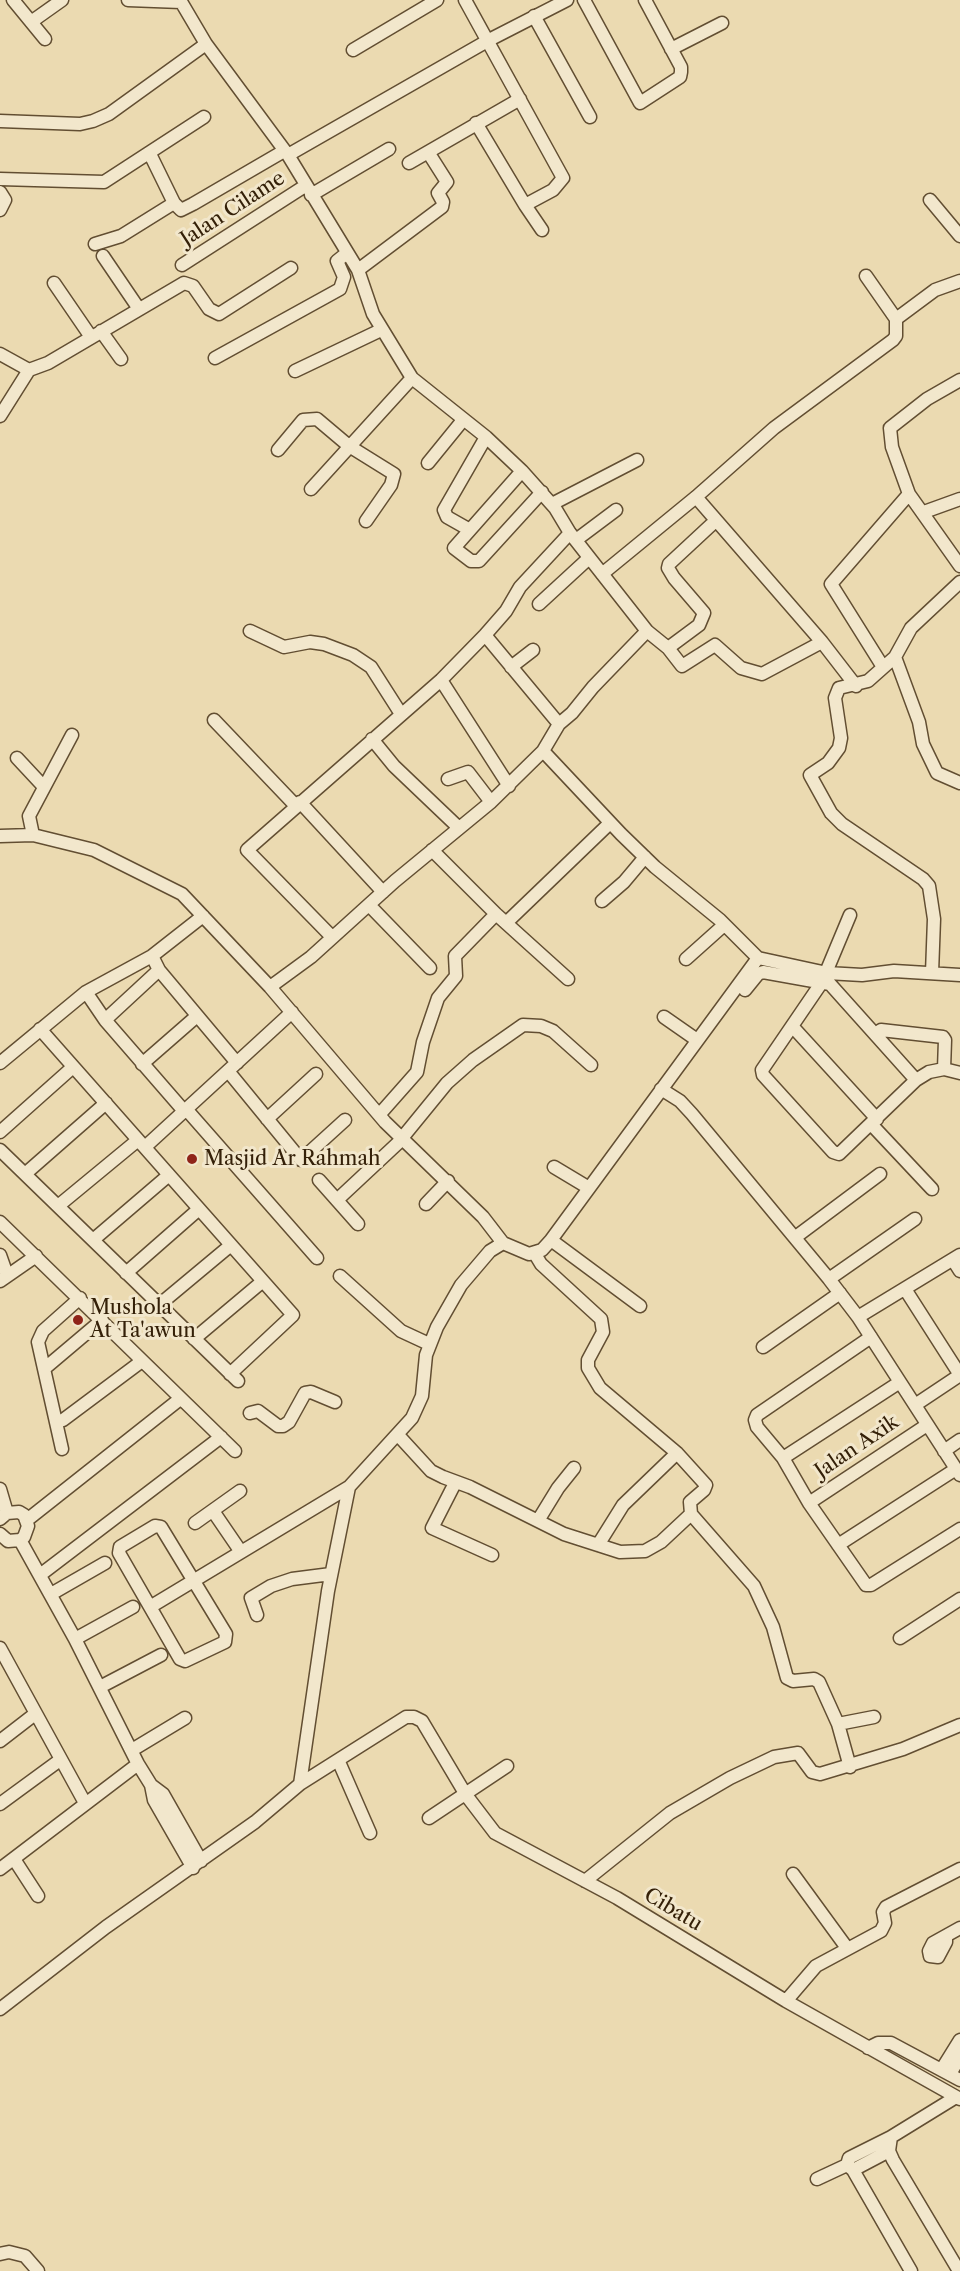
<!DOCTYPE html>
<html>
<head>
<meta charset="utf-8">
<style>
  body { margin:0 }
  canvas { display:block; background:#ebdab1 }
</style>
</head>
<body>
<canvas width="960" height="2271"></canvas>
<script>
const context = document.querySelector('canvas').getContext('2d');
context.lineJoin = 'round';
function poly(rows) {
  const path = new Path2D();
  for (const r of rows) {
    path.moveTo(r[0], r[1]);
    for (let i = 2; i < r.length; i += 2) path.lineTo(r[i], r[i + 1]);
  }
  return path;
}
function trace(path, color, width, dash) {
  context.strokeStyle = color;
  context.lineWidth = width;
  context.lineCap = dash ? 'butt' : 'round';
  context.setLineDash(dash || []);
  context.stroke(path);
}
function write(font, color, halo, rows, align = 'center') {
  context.font = font + ' "Libre Caslon Text",serif';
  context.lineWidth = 6;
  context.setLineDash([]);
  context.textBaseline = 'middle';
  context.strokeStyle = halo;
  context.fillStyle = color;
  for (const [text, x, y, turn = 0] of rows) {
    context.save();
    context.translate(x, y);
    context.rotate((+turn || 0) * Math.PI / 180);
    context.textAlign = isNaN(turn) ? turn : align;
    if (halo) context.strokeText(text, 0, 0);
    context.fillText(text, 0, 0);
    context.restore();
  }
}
const minor = poly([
  [13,0,45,39],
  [128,0,181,2],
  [180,0,206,44,288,155,358,270,373,314,412,378,486,437,522,471,555,508,570,533,647,631,668,648,682,666,715,645,741,668,762,674,822,642],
  [465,0,563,178,553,190,525,205,542,230],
  [584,0,640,103,680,77,681,72,681,67,645,0],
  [534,16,590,117],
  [31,22,62,0],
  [671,49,722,23],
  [353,50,437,0],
  [0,121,80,124,93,121,109,114,206,44],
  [476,123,525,205],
  [150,154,174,203],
  [288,155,489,40,567,0],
  [409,163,520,99],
  [0,179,104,182,204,117],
  [0,192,5,200,0,210],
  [311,195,389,149],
  [930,200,960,236],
  [95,244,121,236,174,203,181,210,193,204,284,151],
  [103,256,139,309],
  [182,265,305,186],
  [358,270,442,207,443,202,438,193,447,182,428,152],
  [866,276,896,319],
  [54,283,91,337],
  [101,331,121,359],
  [0,354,29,370,48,363,184,283,193,286,209,309,219,314,291,268],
  [215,358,340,289,344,277,337,261,347,253],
  [295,371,381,330],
  [960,380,927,399,890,428,892,447,909,494,960,566],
  [0,416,29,370],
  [278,450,303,420,317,419,349,446,394,474,391,485,366,521],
  [428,463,463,420],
  [522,471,454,548,471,561,479,561,542,492],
  [311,489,412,378],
  [696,497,822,642,856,686],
  [552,504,637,460],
  [924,512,960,499],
  [470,530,447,517,444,510,486,437],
  [576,540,616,510],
  [602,574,696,497,774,428,893,340,896,336,896,319,935,290,960,281],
  [539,604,589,558],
  [250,631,284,647,310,642,324,644,353,655,371,667,401,714],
  [485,635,559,724],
  [668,648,699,625,704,613,674,578,668,568,669,564,711,525],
  [895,657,919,722,923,744,937,773,960,783],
  [511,667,533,650],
  [883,667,831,584,909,494],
  [441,680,509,786],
  [214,720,296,806],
  [372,739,394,766,458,827],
  [543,751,621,834,655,867,720,920,758,958,827,973,862,975,894,971,960,975],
  [17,758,44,787],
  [448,779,468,772,491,802],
  [300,802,383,892],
  [33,835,29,816,72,735],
  [0,836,33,835,94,850,182,894,270,987,385,1122,483,1217,503,1243,529,1254,542,1250,551,1240,758,958],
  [432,850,496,914,568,979],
  [602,901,624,882,645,857],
  [369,905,430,968],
  [850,915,822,982,762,1070,763,1075,833,1152,839,1154,916,1080,929,1072,944,1069,960,1073],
  [506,923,610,823],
  [332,937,247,850,441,680,485,635,506,611,520,587,570,533],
  [152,956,159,970,237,1063],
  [686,959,724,925],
  [932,973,934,919,929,886,923,879,842,824,831,813,810,775,828,763,839,748,841,738,835,698,839,688,868,681,895,657,911,628,960,582],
  [270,987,311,957,395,881,491,802,543,751,559,724,572,713,593,687,647,631],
  [745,990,758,974,763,972,830,984,916,1080],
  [86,992,105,1020,184,1111],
  [664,1017,697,1040],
  [105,1020,159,970],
  [792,1026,877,1119],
  [40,1029,293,1315,230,1374],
  [875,1034,881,1030,943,1037,945,1040,944,1069],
  [0,1063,86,992,152,956,203,916],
  [142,1064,197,1016],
  [228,1071,301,1160,345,1120],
  [661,1089,680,1101,692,1114,829,1279,858,1317,960,1475],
  [186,1109,317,1258],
  [379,1115,417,1072,423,1042,438,998,456,976,455,956,496,914],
  [267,1119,316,1074],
  [871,1124,932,1189],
  [0,1132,73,1067],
  [145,1147,292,1012],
  [0,1150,238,1381],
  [554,1167,589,1188],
  [25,1174,106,1103],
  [319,1180,358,1224],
  [337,1200,398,1143,447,1083,473,1060,523,1025,541,1026,553,1031,591,1065],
  [426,1204,448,1181],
  [58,1206,138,1140],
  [0,1222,235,1451],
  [797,1236,880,1174],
  [93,1240,169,1175],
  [551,1240,640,1306],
  [0,1255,7,1275],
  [953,1260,960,1271],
  [126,1273,199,1209],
  [340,1276,401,1331,429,1344],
  [829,1279,915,1219],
  [0,1281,36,1256],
  [905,1289,960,1375],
  [159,1305,231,1245],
  [858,1317,960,1255],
  [871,1337,757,1415,755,1420,757,1427,783,1458,809,1503,866,1585,871,1585,960,1529],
  [194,1339,263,1281],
  [763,1347,840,1293],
  [44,1369,102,1320],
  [915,1405,960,1375],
  [250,1413,258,1411,278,1426,283,1426,289,1422,305,1393,311,1392,335,1402],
  [56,1422,63,1420,142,1361],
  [398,1435,431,1471,443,1477,470,1487,564,1534,620,1552,645,1551,661,1542,691,1514,690,1502,704,1490,706,1485,677,1453,600,1388,588,1368,588,1360,603,1332,601,1319,541,1264,535,1254],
  [62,1449,38,1342,43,1331,80,1298],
  [944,1451,960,1440],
  [783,1458,900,1382],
  [455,1483,432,1528,492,1555],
  [0,1489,7,1513],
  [809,1503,927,1425],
  [213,1511,241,1552],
  [691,1514,754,1586,773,1627,787,1678,793,1681,814,1679,819,1682,838,1724,850,1767],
  [0,1519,7,1513,19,1512,24,1515,28,1526,24,1537,20,1540,8,1541,0,1534],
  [539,1519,558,1488,574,1468],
  [27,1520,180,1399],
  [195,1523,240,1491],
  [155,1526,161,1527,226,1634,225,1642,185,1661,180,1659,119,1553,120,1547,155,1526],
  [20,1540,75,1639,138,1764,151,1785,163,1794,201,1861],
  [598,1545,623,1505,677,1453],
  [838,1545,956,1469],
  [40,1575,221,1437],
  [51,1594,105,1563],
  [150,1607,349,1487,412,1418,422,1396,426,1355,437,1327,461,1285,490,1251,503,1243],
  [257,1615,251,1598,271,1586,292,1579,331,1574],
  [900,1638,960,1599],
  [75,1639,133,1607],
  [0,1648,85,1803],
  [100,1687,161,1655],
  [838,1724,874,1717],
  [0,1741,35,1714],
  [132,1750,185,1718],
  [339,1762,370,1833],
  [300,1784,328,1591,349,1487],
  [151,1785,154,1800,193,1868],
  [0,1804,60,1760],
  [429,1818,507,1766],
  [14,1859,38,1896],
  [0,1869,138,1764],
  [793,1874,847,1948],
  [585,1881,670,1813,730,1778,774,1757,798,1753,812,1772,820,1774,903,1749,960,1725],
  [946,1936,946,1942,938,1957,930,1956,929,1951,933,1943,960,1928],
  [786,2001,816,1966,881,1931,885,1923,883,1912,886,1907,960,1869],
  [0,2009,106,1927,255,1822,300,1784,406,1717,414,1717,422,1721,466,1795,495,1833,617,1898,786,2001,960,2099],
  [868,2048,878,2043,891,2043,960,2080],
  [942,2069,960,2040],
  [950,2074,960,2057],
  [891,2137,889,2151,893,2160,959,2271],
  [847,2165,853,2170,911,2271],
  [853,2170,889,2151],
  [817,2179,847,2165,849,2158,891,2137,956,2097],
  [0,2254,9,2252,25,2256,38,2271]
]);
const markers = [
  [192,1159,6,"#8f2418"],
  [78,1320,6,"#8f2418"]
];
const streetNames = [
  ["Jalan Cilame",233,209,-33],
  ["Jalan Axik",857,1447,-34],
  ["Cibatu",673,1910,31]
];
const poiNames = [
  ["Masjid Ar Rahmah",204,1159],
  ["Mushola",90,1308],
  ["At Ta'awun",90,1331]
];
trace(minor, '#624e32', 15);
trace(minor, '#f2e7cc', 12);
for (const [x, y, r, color] of markers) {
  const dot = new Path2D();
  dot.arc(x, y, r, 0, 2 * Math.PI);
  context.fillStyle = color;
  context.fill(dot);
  trace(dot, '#f2e7cc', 2);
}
write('20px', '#342008', '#f2e7cc', streetNames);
write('20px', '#342008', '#f2e7cc', poiNames, 'left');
</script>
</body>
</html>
